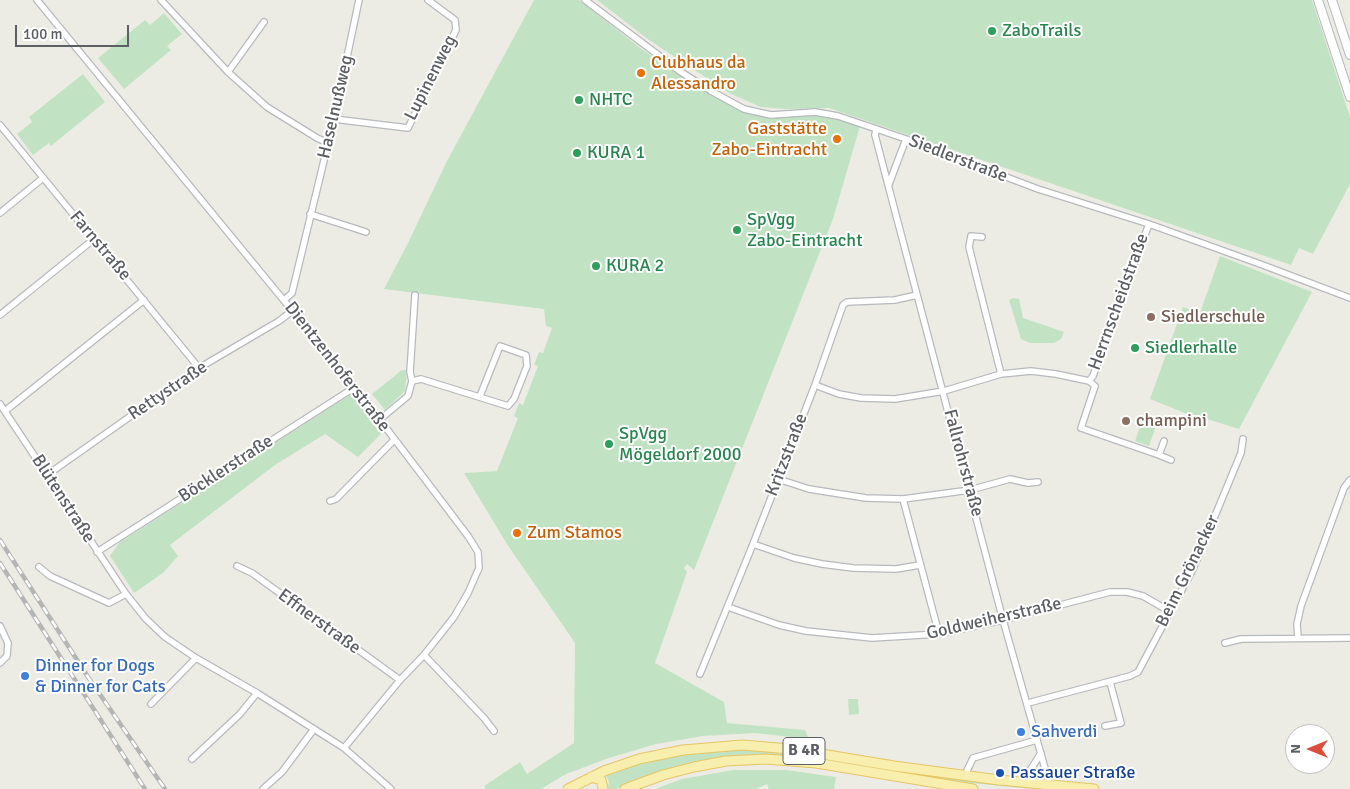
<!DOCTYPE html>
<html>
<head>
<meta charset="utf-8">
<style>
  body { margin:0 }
  #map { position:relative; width:1350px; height:789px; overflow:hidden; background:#edece4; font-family:Signika,sans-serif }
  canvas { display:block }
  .north { position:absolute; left:1285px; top:724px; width:50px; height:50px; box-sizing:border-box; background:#fff; border:1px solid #bebfc1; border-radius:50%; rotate:270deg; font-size:14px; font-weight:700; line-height:20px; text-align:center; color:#5c5f63 }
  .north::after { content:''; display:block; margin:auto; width:18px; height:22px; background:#db4d3c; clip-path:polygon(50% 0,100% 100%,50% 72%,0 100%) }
  .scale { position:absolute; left:15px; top:25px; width:114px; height:22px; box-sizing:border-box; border:2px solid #5c5f63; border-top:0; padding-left:6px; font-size:15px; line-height:18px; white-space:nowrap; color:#5c5f63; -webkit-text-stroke:4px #fff; paint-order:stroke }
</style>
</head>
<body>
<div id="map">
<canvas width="1350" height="789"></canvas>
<div class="north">N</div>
<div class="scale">100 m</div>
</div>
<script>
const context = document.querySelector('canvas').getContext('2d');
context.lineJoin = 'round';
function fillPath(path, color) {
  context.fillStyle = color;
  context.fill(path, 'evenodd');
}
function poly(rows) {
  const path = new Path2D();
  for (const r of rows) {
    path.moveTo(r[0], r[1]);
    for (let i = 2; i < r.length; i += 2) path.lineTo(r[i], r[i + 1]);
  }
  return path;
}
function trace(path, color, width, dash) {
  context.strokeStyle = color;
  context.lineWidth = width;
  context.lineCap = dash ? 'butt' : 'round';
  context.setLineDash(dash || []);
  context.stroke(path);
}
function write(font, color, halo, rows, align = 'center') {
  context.font = font + ' Signika,sans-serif';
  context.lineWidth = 4;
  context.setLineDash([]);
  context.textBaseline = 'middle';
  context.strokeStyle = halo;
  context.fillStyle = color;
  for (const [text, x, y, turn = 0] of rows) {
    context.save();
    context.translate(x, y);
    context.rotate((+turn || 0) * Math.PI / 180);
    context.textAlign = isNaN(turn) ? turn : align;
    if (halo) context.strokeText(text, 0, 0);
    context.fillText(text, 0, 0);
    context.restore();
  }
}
const green = poly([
  [534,0,579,0,639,47,680,76,743,112,759,116,771,117,821,116,843,120,860,126,833,219,694,570,687,564,684,568,687,572,655,663,724,702,727,723,805,730,809,739,755,733,703,736,656,744,609,758,566,774,541,789,486,789,484,786,520,762,527,774,574,743,575,643,507,544,464,473,497,471,518,418,514,416,519,403,523,405,538,366,534,365,539,352,543,353,552,328,546,326,544,309,384,289,408,243,447,161],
  [597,0,1312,0,1350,117,1350,184,1313,254,1299,248,1291,265,829,108,786,109,761,107,731,94,649,40],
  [164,13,182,34,167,46,171,50,124,89,98,58,145,20,150,25],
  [83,74,105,102,51,146,49,143,33,155,17,134,32,122,29,117],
  [1220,256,1312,292,1239,429,1207,419,1197,418,1150,399,1183,307,1200,313],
  [1013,298,1019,299,1023,318,1064,332,1061,339,1054,343,1030,343,1021,339,1009,300],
  [402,370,407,370,405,391,385,410,372,394],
  [351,394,381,434,358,457,325,434,275,465,170,545,178,556,163,573,134,593,110,556,119,543],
  [1143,418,1157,423,1149,446,1135,441],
  [848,699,858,699,859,714,849,715],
  [739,749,783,752,806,755,806,758,761,755,646,777,616,789,608,789,609,782,606,775,629,767,693,752],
  [837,760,1032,787,1032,789,951,781,837,762],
  [733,770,786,770,836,777,834,789,769,789,767,784,756,789,655,789,682,779]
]);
const minor = poly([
  [37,0,355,387,468,536,478,552,479,568,468,593,454,617,424,655,400,680,344,748],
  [161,0,228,72,267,107,317,138,328,143],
  [585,0,681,72,711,91,744,109,771,115,815,112,838,116,906,139,1038,189,1149,224,1260,264,1350,298],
  [228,72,264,22],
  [334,119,408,128,456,30,455,20,428,0],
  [0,125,199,368],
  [876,129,875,135,901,234,1003,620,1050,786],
  [889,184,906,139],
  [0,213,43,178],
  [310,214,366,232],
  [982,237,971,236,969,247,1001,374],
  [284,300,292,293,334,119,359,0],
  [0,315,94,239],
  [412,381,410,372,415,295],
  [1089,381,1095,386,1081,428,1159,455,1164,441],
  [815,385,839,394,861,398,895,399,944,391,1001,374,1031,371,1056,374,1089,381,1093,376,1149,224],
  [0,404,126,594,146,619,165,637,196,658,257,693,344,748,391,789],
  [5,411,144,300],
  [379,420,408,396,412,381,421,379,508,406,514,399,527,366,526,355,500,346,480,396],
  [1159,455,1171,460],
  [47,475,199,368,279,321,292,311],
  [778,479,809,489,866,498,903,499,970,490,1010,479,1028,483,1038,482],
  [903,499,939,634],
  [330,501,336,499,394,440],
  [753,544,794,558,822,564,853,568,896,569,920,565],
  [97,552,355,387],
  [237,566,252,573,400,680],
  [39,567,50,576,109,603,126,594],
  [728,607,779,625,806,631,872,638,939,634,1003,620,1110,592,1127,592,1143,596,1169,611],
  [0,626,8,643,7,656,0,663],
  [1298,638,1297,624,1301,606,1344,488,1350,480],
  [1225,643,1241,639,1350,638],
  [424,655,484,718,494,731],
  [700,674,753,544,815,385,843,305,847,302,895,300,917,295],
  [1028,703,1130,676,1138,672,1193,569,1241,453,1243,439],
  [151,704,196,658],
  [1105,726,1121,723,1110,682],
  [192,759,240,714,257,693],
  [965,775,973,758,1037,740],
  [1019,782,1031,769,1041,753],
  [263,789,282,772,314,729]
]);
const tertiary = poly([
  [1318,0,1350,97],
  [1332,0,1350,55]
]);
const primary = poly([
  [591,777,601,780,603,789],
  [568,789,604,771,639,759,683,750,742,745,791,749,894,766,999,780,1094,789],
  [625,789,663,775,694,767,726,761,766,759,816,763,973,789]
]);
const rail = poly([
  [0,540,88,677,165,789],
  [0,563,145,789]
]);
const markers = [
  [992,31,5,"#2e9e5b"],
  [641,73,5,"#e8710a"],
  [579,100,5,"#2e9e5b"],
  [837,139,5,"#e8710a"],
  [577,153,5,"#2e9e5b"],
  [737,230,5,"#2e9e5b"],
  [596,266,5,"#2e9e5b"],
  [1151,317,5,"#8d6e63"],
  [1135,348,5,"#2e9e5b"],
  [1126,421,5,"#8d6e63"],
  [609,444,5,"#2e9e5b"],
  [517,533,5,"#e8710a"],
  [25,676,5,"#3f7fe0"],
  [1021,732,5,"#3f7fe0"],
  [1000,773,5,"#1a4fb4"]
];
const shields = [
  [804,751,42]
];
const shieldNames = [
  ["B 4R",804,751]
];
const leisureNames = [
  ["ZaboTrails",1002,31],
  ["NHTC",589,100],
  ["KURA 1",587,153],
  ["SpVgg",747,220],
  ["Zabo-Eintracht",747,241],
  ["KURA 2",606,266],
  ["Siedlerhalle",1145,348],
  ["SpVgg",619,434],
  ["Mögeldorf 2000",619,455]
];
const foodNames = [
  ["Clubhaus da",651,63],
  ["Alessandro",651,84],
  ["Gaststätte",827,129,"right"],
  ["Zabo-Eintracht",827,150,"right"],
  ["Zum Stamos",527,533]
];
const streetNames = [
  ["Lupinenweg",431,78,-63],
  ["Haselnußweg",336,107,-77],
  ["Siedlerstraße",958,159,21],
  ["Farnstraße",100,246,50],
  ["Herrnscheidstraße",1119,302,-70],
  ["Dientzenhoferstraße",337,367,52],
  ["Rettystraße",168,391,-34],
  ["Kritzstraße",787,455,-69],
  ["Fallrohrstraße",963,463,75],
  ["Böcklerstraße",226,469,-33],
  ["Blütenstraße",63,499,57],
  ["Beim Grönacker",1188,571,-64],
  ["Goldweiherstraße",994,619,-13],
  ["Effnerstraße",319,622,36]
];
const educationNames = [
  ["Siedlerschule",1161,317],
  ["champini",1136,421]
];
const shopNames = [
  ["Dinner for Dogs",35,666],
  ["& Dinner for Cats",35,687],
  ["Sahverdi",1031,732]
];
const transitNames = [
  ["Passauer Straße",1010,773]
];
fillPath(green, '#c2e3c3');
trace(minor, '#b6b9bd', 8);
trace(tertiary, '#b6b9bd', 10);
trace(primary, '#e6c565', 11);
trace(minor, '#fff', 5.5);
trace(tertiary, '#fff', 8);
trace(primary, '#f8eeae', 9);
trace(rail, '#b4b5b5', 4.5);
trace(rail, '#fff', 2.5, [8]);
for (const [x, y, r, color] of markers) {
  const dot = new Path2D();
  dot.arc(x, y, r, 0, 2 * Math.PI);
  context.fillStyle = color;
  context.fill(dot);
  trace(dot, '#fff', 2);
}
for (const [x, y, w] of shields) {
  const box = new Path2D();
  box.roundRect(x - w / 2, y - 13.5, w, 27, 4);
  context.fillStyle = '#fff';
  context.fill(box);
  trace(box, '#5c5f63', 1);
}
write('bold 16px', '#5c5f63', null, shieldNames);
write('18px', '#27864d', '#fff', leisureNames, 'left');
write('18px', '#c56008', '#fff', foodNames, 'left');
write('18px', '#5c5f63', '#fff', streetNames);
write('18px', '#785e54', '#fff', educationNames, 'left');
write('18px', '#366cbe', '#fff', shopNames, 'left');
write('18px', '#164399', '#fff', transitNames, 'left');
</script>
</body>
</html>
